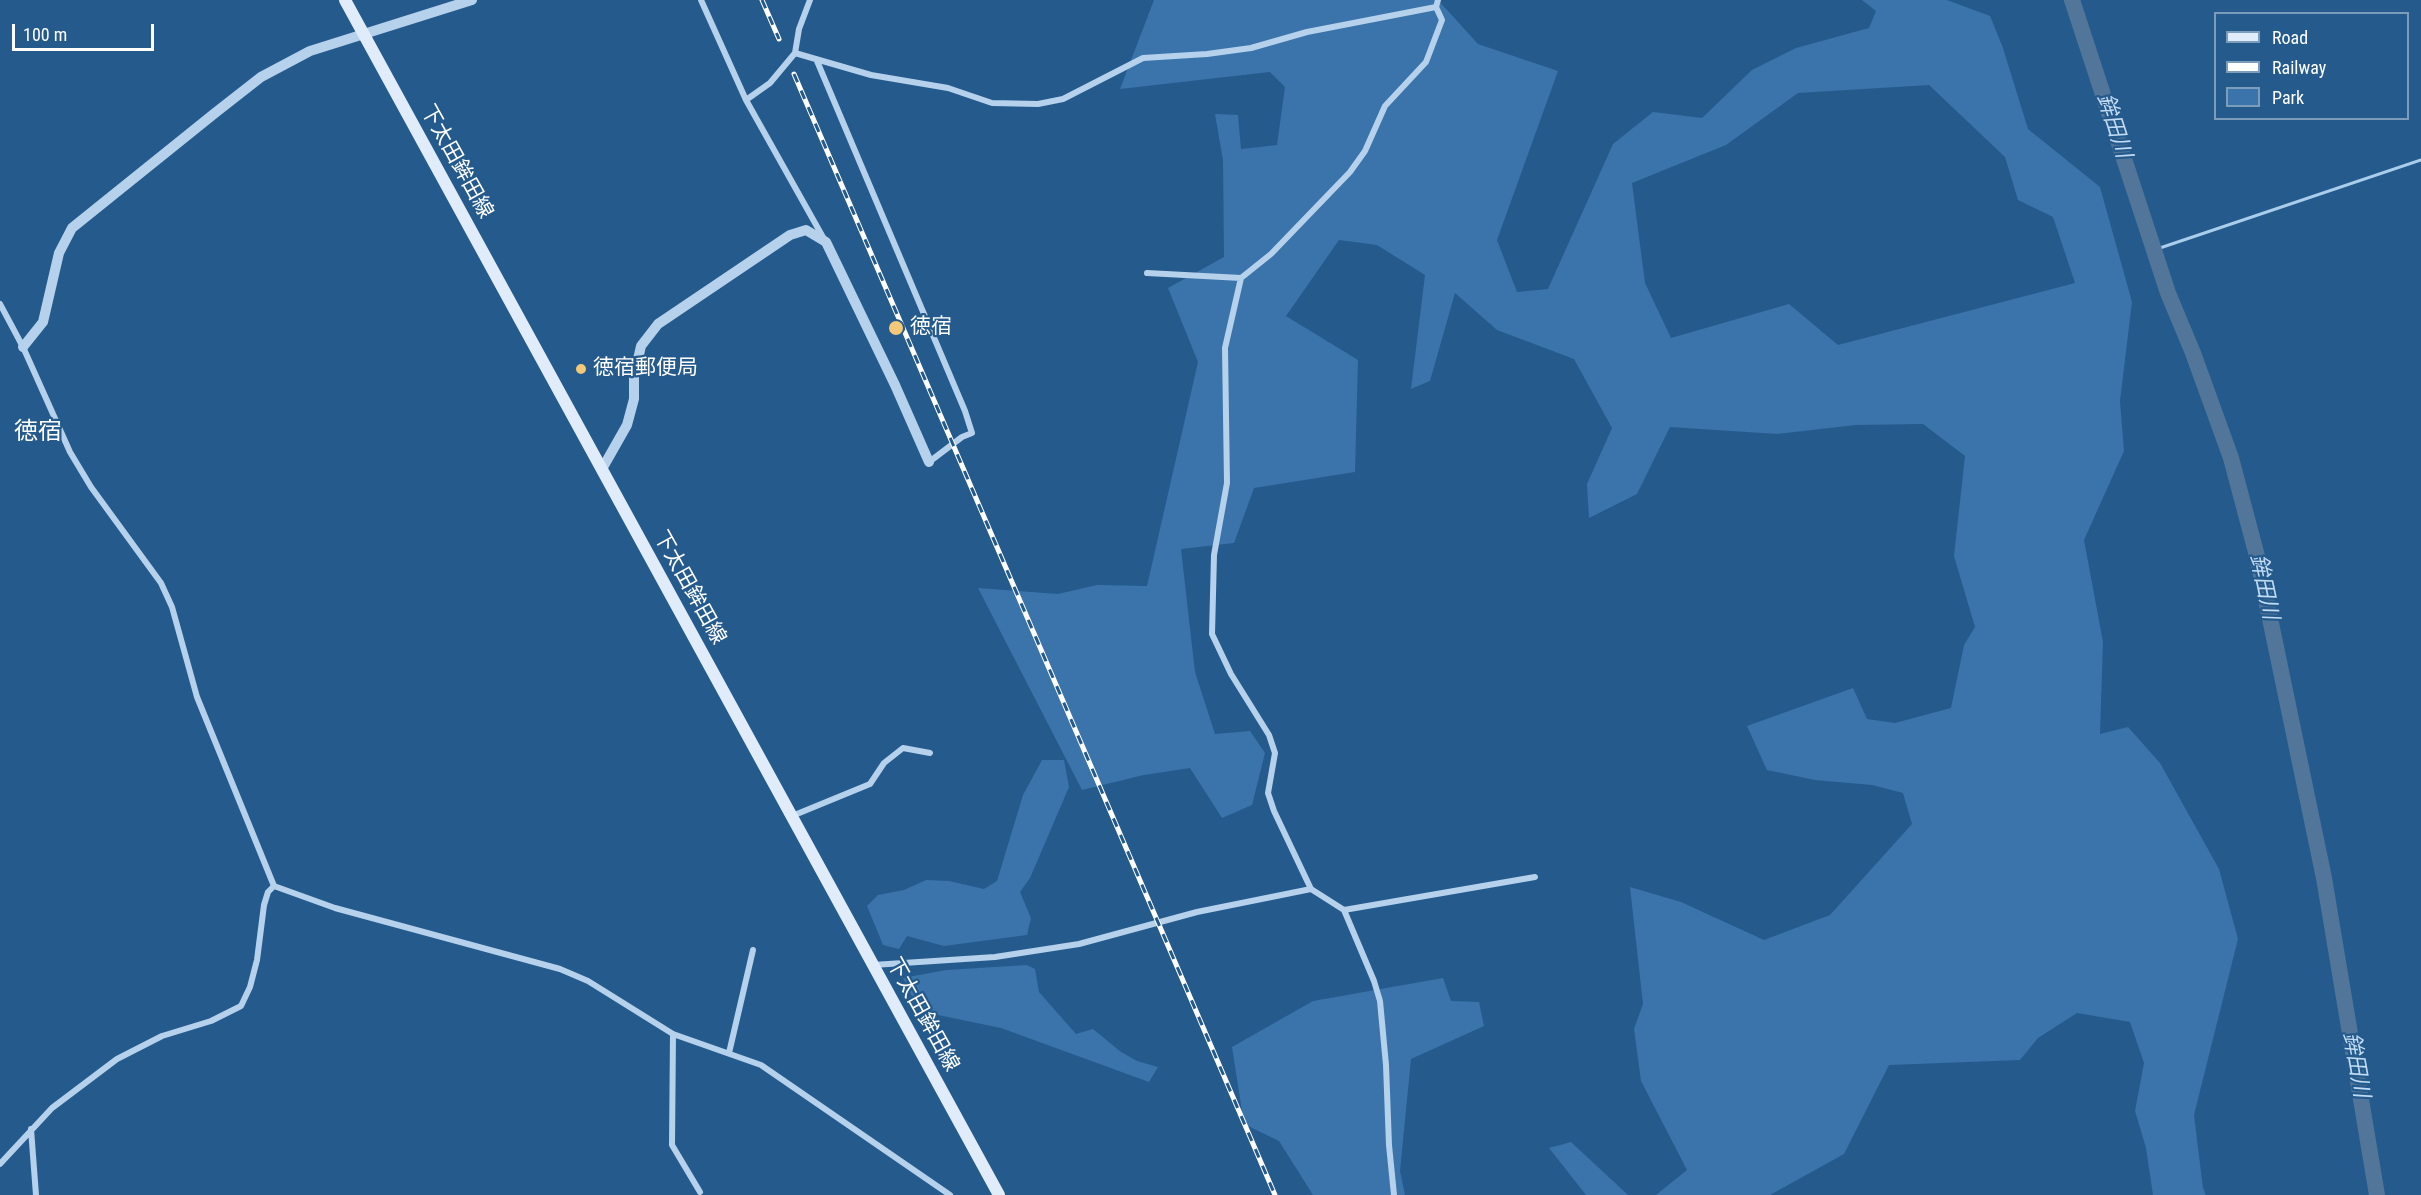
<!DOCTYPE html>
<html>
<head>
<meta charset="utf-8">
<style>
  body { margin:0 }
  #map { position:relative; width:2421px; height:1195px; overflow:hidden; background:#255a8d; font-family:"Roboto Condensed",sans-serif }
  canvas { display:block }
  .legend { position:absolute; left:2214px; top:12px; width:195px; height:108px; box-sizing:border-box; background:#255a8d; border:2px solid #7c9cbb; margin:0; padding:8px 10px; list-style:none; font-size:18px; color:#fff }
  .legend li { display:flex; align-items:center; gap:12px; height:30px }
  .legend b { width:30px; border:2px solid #7c9cbb }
  .scale { position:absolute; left:12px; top:24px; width:142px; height:27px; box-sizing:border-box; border:3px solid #fff; border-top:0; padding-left:8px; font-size:18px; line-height:21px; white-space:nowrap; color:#fff; -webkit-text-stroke:4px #255a8d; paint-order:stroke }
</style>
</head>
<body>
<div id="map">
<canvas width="2421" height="1195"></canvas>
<ul class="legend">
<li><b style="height:8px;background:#e0ecf9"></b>Road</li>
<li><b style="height:8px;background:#fff"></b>Railway</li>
<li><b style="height:16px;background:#3a74aa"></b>Park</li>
</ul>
<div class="scale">100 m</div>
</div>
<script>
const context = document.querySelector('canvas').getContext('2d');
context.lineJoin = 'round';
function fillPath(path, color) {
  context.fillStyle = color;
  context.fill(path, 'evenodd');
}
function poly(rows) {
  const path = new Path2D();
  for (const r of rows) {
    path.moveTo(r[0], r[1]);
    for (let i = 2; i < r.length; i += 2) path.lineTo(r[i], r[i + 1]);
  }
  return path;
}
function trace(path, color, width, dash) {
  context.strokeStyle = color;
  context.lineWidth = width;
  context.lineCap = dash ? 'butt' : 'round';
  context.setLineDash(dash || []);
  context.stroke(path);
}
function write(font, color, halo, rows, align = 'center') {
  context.font = font + ' "Roboto Condensed","Noto Sans JP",sans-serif';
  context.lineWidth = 4.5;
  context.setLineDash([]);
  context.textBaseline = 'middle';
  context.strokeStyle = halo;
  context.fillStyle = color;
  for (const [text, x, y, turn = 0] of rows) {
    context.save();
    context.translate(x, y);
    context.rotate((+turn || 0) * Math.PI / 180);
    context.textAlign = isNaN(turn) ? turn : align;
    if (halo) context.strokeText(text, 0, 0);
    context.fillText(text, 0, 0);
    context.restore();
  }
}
const green = poly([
  [1154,0,1438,0,1478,44,1558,71,1497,240,1517,292,1548,289,1613,144,1653,112,1702,118,1752,70,1796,48,1869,28,1876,11,1862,0,1947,0,1990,16,2003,48,2028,129,2100,187,2132,302,2120,401,2124,451,2084,540,2103,642,2100,734,2128,727,2160,763,2219,869,2238,939,2194,1115,2203,1188,2206,1195,2153,1195,2146,1148,2135,1111,2144,1063,2130,1022,2077,1013,2038,1038,2020,1060,1889,1065,1844,1154,1770,1195,1656,1195,1687,1170,1641,1081,1634,1029,1643,1004,1630,887,1681,902,1764,940,1830,915,1912,824,1903,793,1872,785,1815,780,1767,770,1747,726,1853,688,1867,719,1895,723,1951,708,1964,645,1975,627,1954,556,1965,456,1923,424,1856,425,1777,434,1670,427,1637,494,1589,518,1587,484,1612,428,1574,359,1497,330,1455,293,1430,381,1411,389,1425,275,1377,245,1339,240,1286,316,1358,360,1355,472,1254,488,1234,543,1181,549,1195,672,1215,734,1250,731,1265,753,1252,805,1222,818,1190,768,1144,775,1082,790,978,588,1058,594,1097,585,1147,586,1198,362,1168,288,1224,257,1223,160,1215,114,1238,115,1241,149,1277,145,1285,87,1270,72,1120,89],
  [1929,85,2005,157,2018,200,2053,217,2075,283,1838,345,1789,304,1671,338,1645,283,1632,183,1726,145,1798,93],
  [1042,760,1064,760,1069,787,1030,878,1020,892,1031,918,1027,935,944,946,907,936,899,949,883,945,867,906,878,895,904,890,926,880,949,881,984,889,997,881,1023,795],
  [1027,965,1035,969,1039,992,1076,1034,1093,1029,1121,1052,1137,1061,1158,1067,1149,1082,1001,1028,938,1015,915,1003,903,978,946,970],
  [1443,978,1451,1001,1479,1002,1484,1026,1411,1059,1400,1171,1405,1195,1313,1195,1279,1141,1244,1124,1232,1047,1313,1001],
  [1571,1142,1628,1195,1586,1195,1549,1148]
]);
const stream = poly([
  [2154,250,2421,160]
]);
const river = poly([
  [2072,0,2168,293,2193,353,2231,458,2257,556,2324,878,2377,1195]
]);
const minor = poly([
  [701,0,746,100,824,239],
  [795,53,871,75,948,88,992,103,1038,104,1063,99,1143,58,1207,54,1251,48,1307,32,1436,7],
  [817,61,965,411,972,433,962,437,929,462],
  [746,100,770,83,795,53,799,29,810,0],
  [1147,273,1241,278,1271,254,1350,172,1365,151,1385,106,1426,62,1442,20,1436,7,1438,0],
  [1241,278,1225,348,1227,483,1214,555,1212,634,1231,674,1269,735,1275,753,1268,793,1274,811,1311,889,1344,910,1374,981,1380,1001,1386,1065,1389,1145,1394,1195],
  [0,304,23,347,70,452,91,487,161,583,172,607,197,697,274,886,335,908,560,969,588,981,673,1034,761,1065,950,1195],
  [792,816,870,784,884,763,903,748,930,753],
  [1344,910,1535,877],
  [873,965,995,957,1079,944,1197,912,1311,889],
  [673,1034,672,1145,700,1192],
  [729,1053,753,950],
  [31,1129,36,1195],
  [0,1164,52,1108,117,1059,162,1036,211,1021,241,1006,250,987,257,960,264,905,268,892,274,886]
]);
const tertiary = poly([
  [23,347,43,322,59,253,72,228,215,113,261,77,310,51,472,0],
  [602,469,627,425,634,399,634,377,641,346,658,324,790,235,806,230,826,242,895,385,929,462]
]);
const secondary = poly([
  [345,0,999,1195]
]);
const rail = poly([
  [762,0,779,39],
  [794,74,1275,1195]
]);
const markers = [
  [896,328,8,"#f4c879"],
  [581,369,6,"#f4c879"]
];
const streetNames = [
  ["下太田鉾田線",456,162,61],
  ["下太田鉾田線",689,588,61],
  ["下太田鉾田線",922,1015,61]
];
const poiNames = [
  ["徳宿",910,328],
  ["徳宿郵便局",593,369]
];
const waterNames = [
  ["鉾田川",2113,126,72],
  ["鉾田川",2263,587,78],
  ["鉾田川",2355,1065,80]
];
const quarterNames = [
  ["徳宿",38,433]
];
fillPath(green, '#3a74aa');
trace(stream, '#a9cdeb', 3);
trace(river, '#51769a', 16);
trace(minor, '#b5d1eb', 6);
trace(tertiary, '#b5d1eb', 10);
trace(secondary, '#e0ecf9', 12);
trace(rail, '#fff', 5);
trace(rail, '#255a8d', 3, [9]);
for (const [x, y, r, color] of markers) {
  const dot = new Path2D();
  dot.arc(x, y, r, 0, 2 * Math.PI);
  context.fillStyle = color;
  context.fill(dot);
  trace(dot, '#255a8d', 2);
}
write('21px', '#fff', '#255a8d', streetNames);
write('21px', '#fff', '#255a8d', poiNames, 'left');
write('italic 22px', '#c1dbf2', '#255a8d', waterNames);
write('24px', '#fff', '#255a8d', quarterNames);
</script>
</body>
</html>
